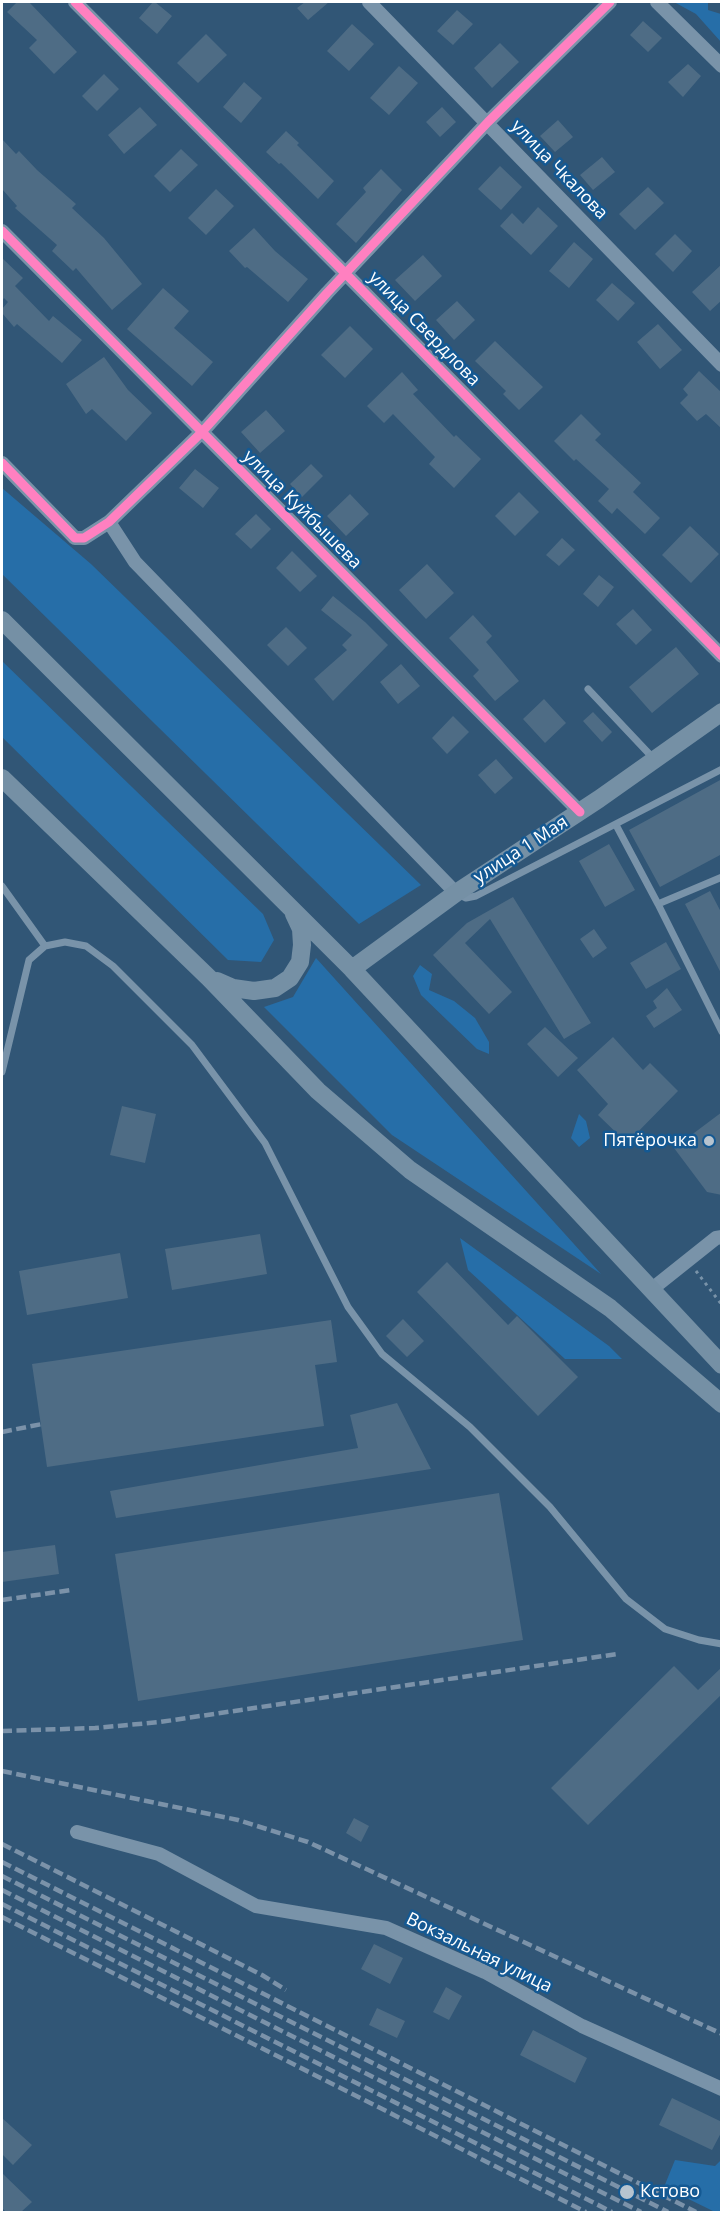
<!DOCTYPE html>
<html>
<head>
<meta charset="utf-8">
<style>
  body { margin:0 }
  #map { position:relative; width:723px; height:2214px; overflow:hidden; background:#315676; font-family:"Open Sans",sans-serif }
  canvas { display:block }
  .frame { position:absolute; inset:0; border:3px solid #fff; pointer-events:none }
</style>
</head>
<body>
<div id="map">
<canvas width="723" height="2214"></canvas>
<div class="frame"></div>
</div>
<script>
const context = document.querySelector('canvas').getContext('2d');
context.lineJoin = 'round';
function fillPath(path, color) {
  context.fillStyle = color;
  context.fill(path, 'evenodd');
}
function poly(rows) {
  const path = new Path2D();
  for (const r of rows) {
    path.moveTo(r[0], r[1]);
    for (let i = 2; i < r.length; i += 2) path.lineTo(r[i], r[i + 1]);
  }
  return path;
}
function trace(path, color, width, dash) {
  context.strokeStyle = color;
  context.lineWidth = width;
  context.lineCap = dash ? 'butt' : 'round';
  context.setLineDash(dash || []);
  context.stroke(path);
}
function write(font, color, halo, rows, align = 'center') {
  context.font = font + ' "Open Sans",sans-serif';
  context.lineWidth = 5;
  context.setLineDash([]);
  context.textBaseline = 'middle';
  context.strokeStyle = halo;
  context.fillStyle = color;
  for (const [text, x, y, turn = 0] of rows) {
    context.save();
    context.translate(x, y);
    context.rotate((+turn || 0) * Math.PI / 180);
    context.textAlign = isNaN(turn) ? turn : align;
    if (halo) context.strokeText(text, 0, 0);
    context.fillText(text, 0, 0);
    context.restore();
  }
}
const green = poly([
  [674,2,708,2,708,10,721,14,721,42,696,14],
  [2,488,91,564,421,885,359,924,2,574],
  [2,661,263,914,274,940,261,962,228,960,2,737],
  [316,958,601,1274,392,1135,264,1007,293,997],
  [420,965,432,974,429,990,454,1001,475,1018,489,1042,489,1054,477,1049,421,995,413,976],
  [579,1114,586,1121,590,1138,579,1147,571,1138],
  [460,1238,609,1346,622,1359,565,1359,468,1270],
  [675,2160,715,2166,721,2160,721,2212,715,2212,664,2187]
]);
const building = poly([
  [17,2,29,2,77,52,54,74,29,48,37,40,7,12],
  [153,2,155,2,172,16,157,34,139,18],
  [305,2,329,2,308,20,297,8],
  [457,10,473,24,453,45,437,31],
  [643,21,662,38,648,52,630,35],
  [352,24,374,44,349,71,327,51],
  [206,34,227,55,198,83,177,63],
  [500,43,519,62,492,88,474,68],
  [688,64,701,76,683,97,668,82],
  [399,66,418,83,389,115,370,98],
  [104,74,119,89,97,111,82,96],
  [244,82,262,98,241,123,223,107],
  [140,107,157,125,124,154,108,135],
  [442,107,456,122,440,137,426,122],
  [558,120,573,137,555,152,540,136],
  [286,131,299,143,297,145,334,181,318,199,281,163,279,164,266,152],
  [2,139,16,154,19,151,37,170,76,204,72,208,104,238,142,284,112,310,76,268,73,271,52,251,57,245,15,208,17,206,2,189],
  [181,149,198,165,170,192,154,176],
  [602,157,615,172,593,190,580,175],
  [500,166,522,187,501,210,478,189],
  [381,169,402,190,356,243,336,224,366,192,363,188],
  [648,187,664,203,635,230,619,214],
  [216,189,234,206,206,235,188,218],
  [538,207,558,226,531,255,500,226,512,213,523,224],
  [254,228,275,251,308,279,288,302,247,267,245,268,229,251],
  [675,234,692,251,673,272,655,254],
  [574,242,593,259,569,288,549,271],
  [423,255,442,276,415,301,395,280],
  [2,258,23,278,15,286,49,321,53,316,82,340,62,363,17,324,14,327,2,313,2,309,8,302,4,298,2,301],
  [722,264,722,300,710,311,692,292],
  [612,283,635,303,618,321,596,300],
  [163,288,189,311,174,328,213,362,192,386,127,329],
  [457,301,475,320,454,340,436,320],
  [658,324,682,350,660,369,637,342],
  [350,326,373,349,345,378,321,355],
  [495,341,543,387,519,410,503,394,506,391,475,361],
  [104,357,128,390,152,413,126,441,92,409,86,414,66,384],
  [699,371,722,393,722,429,706,414,697,421,680,403,688,395,683,389],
  [402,372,418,390,413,394,454,437,456,435,481,459,454,488,429,464,435,457,393,414,384,423,367,406],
  [266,410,285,431,260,453,241,432],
  [581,414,601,434,595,440,641,483,633,492,660,518,645,534,617,508,612,514,598,501,609,489,576,459,574,461,554,441],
  [311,464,323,476,302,497,290,484],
  [195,469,219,488,203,508,179,488],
  [519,492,539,512,515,536,495,516],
  [350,494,369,514,346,536,327,516],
  [256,514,271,529,251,549,235,534],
  [690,526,719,554,691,583,662,555],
  [562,538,575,550,559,566,546,555],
  [292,551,317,576,300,592,276,568],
  [427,564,454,593,426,619,399,590],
  [599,575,614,587,598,607,583,594],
  [333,596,365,622,388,645,333,701,314,679,347,650,342,645,352,635,321,610],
  [633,609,652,630,636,645,616,624],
  [473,615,492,636,486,642,519,681,495,701,473,676,479,670,449,638],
  [286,627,307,648,288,666,267,645],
  [676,647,699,674,652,713,629,687],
  [401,664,420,686,398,704,380,682],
  [544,699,566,723,545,743,523,719],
  [593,712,612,732,602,742,583,721],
  [453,716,469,732,447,754,432,738],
  [496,759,513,778,495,794,478,775],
  [722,779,722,854,660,887,629,830],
  [609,844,635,890,605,907,579,861],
  [710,891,722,914,722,975,685,904],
  [513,897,591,1023,564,1039,490,919,465,943,512,992,489,1014,433,955,467,923],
  [594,929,607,948,593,958,580,939],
  [666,942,681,969,646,989,630,963],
  [667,988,682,1010,654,1028,646,1016,657,1008,653,1001],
  [545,1027,578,1058,558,1077,527,1044],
  [613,1037,643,1070,650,1063,678,1091,627,1143,598,1115,608,1104,577,1070],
  [122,1106,156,1114,145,1163,110,1155],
  [722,1112,722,1195,707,1192,674,1148],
  [260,1234,267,1274,172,1290,165,1249],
  [120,1253,128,1298,27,1315,19,1271],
  [447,1262,508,1325,517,1316,578,1377,538,1416,417,1292],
  [403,1319,424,1341,407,1357,386,1336],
  [331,1320,337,1362,315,1365,324,1426,47,1467,32,1364],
  [397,1403,431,1469,116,1518,110,1491,358,1448,350,1415],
  [499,1493,523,1640,138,1701,115,1554],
  [55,1545,59,1574,2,1582,2,1552],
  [674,1666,698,1690,722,1667,722,1694,588,1825,551,1788],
  [354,1818,369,1826,361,1842,346,1833],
  [374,1944,403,1958,390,1984,361,1969],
  [446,1987,462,1996,449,2020,433,2012],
  [377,2008,405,2021,397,2038,369,2025],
  [533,2030,587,2058,575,2083,520,2055],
  [672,2098,722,2122,722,2131,712,2150,659,2125],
  [2,2118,32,2145,13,2165,2,2154],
  [2,2173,32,2202,21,2212,6,2212,2,2208]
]);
const path = poly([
  [696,1271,722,1305]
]);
const lane = poly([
  [588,689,654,759],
  [616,825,658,904],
  [722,877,658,904,722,1032],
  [2,886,45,946],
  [458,894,466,898,476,896,722,769],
  [2,1072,29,960,45,946,65,942,86,946,113,966,192,1045,265,1143,348,1307,382,1354,470,1427,550,1507,626,1599,665,1629,699,1640,722,1644]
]);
const street = poly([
  [75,2,346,274,722,656],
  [369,2,722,365],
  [657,2,722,66],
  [2,231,580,812],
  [2,463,75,538,84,538,109,522,202,432,327,293,488,122,610,2],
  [109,522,135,562,456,893],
  [652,1289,716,1238,722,1237],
  [77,1832,159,1854,256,1906,386,1928,485,1972,582,2026,722,2089]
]);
const secondary = poly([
  [2,620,352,969,722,1365],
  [2,778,209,978,318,1091,410,1170,610,1308,722,1404],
  [352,969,456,893,599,799,722,712],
  [217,981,233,988,254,991,275,988,290,978,300,962,302,945,301,929,294,914]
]);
const rail = poly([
  [2,1432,42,1424],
  [2,1600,71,1590],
  [2,1731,95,1728,160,1722,617,1654],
  [2,1771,238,1820,308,1842,722,2034],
  [2,1844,262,1975,286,1990],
  [2,1862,696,2212],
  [2,1876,668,2212],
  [2,1890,641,2212],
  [2,1904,612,2212],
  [2,1917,586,2212]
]);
const cycleway = poly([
  [75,2,346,274,722,656],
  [2,231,580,812],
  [2,463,75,538,84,538,109,522,202,432,327,293,488,122,610,2]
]);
const markers = [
  [709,1141,6,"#b7c4cf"],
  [627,2192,8,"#b7c4cf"]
];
const streetNames = [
  ["улица Чкалова",559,170,46],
  ["улица Свердлова",424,329,46],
  ["улица Куйбышева",302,510,45],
  ["улица 1 Мая",521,850,-33],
  ["Вокзальная улица",479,1953,26]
];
const poiNames = [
  ["Пятёрочка",697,1141],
  ["Кстово",640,2192,"left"]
];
fillPath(green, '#266ea8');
fillPath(building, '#4e6c85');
trace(path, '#7993a9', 3, [3, 4.5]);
trace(lane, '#7993a9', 7);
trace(street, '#7993a9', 14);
trace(secondary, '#7590a5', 18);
trace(rail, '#7b92a9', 4.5, [10, 4.5]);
trace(cycleway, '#ff80c0', 9);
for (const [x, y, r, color] of markers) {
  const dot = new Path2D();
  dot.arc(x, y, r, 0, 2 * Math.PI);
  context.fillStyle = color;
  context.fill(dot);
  trace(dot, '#145993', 2);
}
write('18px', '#fff', '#145993', streetNames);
write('18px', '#fff', '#145993', poiNames, 'right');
</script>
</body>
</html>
